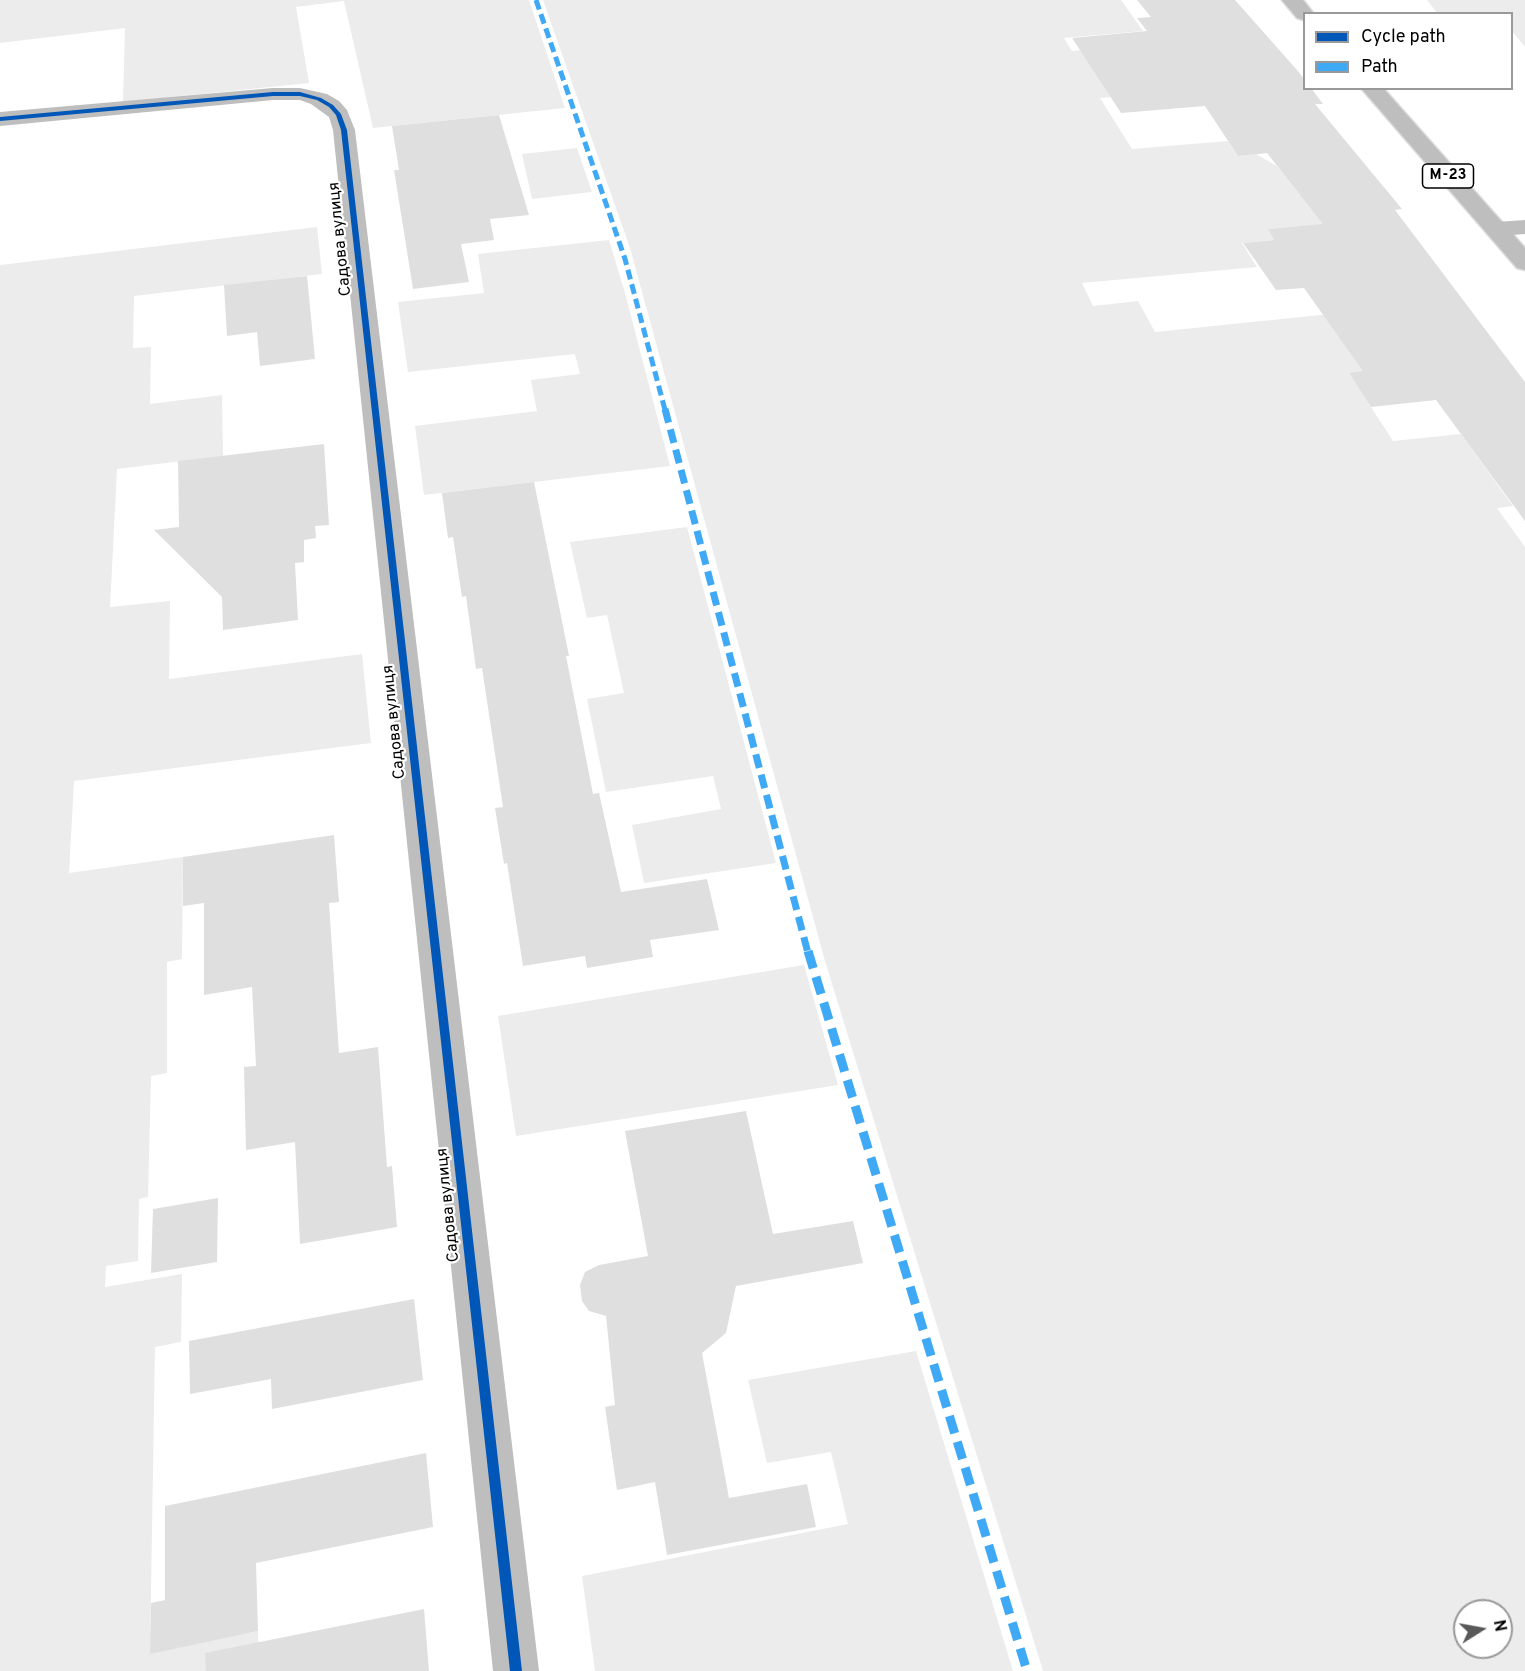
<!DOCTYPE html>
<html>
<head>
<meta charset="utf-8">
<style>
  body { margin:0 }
  #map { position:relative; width:1525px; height:1671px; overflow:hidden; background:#fff; font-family:Overpass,sans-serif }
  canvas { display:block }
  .legend { position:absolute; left:1303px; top:12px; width:210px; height:78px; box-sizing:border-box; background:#fff; border:2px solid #999; margin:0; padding:8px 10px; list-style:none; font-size:18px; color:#000 }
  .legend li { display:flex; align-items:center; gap:12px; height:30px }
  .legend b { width:30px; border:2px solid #999 }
  .north { position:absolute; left:1453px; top:1599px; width:60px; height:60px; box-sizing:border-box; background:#fff; border:2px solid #999; border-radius:50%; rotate:79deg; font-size:16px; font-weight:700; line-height:24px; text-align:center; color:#000 }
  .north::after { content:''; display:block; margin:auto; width:21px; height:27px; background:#595959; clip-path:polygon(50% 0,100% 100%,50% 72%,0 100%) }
</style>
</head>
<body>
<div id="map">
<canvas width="1525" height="1671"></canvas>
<ul class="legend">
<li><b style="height:8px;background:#0057b8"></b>Cycle path</li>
<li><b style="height:8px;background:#3fa9f5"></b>Path</li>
</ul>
<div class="north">N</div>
</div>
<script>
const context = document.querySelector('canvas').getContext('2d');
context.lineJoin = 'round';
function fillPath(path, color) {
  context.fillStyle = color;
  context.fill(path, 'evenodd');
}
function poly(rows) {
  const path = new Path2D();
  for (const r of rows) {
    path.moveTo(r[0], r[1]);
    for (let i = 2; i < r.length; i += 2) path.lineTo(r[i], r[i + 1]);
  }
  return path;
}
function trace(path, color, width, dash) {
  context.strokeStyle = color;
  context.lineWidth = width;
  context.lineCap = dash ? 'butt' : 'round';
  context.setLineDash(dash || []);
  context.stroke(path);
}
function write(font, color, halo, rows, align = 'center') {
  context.font = font + ' Overpass,sans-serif';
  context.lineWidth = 4.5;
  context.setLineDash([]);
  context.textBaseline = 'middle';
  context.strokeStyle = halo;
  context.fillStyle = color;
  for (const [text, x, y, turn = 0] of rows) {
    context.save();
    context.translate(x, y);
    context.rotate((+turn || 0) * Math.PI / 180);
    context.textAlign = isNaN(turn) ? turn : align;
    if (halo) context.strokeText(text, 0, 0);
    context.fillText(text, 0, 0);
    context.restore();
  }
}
const green = poly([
  [0,0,529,0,565,108,373,128,344,1,296,7,309,83,123,102,125,28,0,43],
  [543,0,1121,0,1143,31,1064,38,1072,51,1186,40,1217,88,1100,98,1132,149,1228,141,1238,156,1256,154,1277,166,1300,195,1308,194,1329,224,1268,229,1274,240,1242,243,1257,267,1082,283,1093,306,1138,301,1155,332,1359,311,1400,368,1349,373,1393,441,1461,434,1513,506,1497,508,1525,547,1525,1671,1043,1671,825,961,630,248],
  [1465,1611,1501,1611,1501,1647,1465,1647],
  [1427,0,1525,0,1525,47,1512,31,1512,14,1437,13],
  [577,148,592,192,532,199,522,154],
  [317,227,322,274,134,296,133,348,151,347,150,404,222,395,223,456,117,469,110,607,170,601,169,679,362,654,371,743,74,781,69,873,183,857,182,959,167,962,167,1073,151,1076,148,1197,139,1199,138,1261,106,1266,105,1287,182,1274,181,1342,155,1347,150,1653,258,1631,259,1671,0,1671,0,265],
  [609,240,625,293,670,466,424,495,415,426,537,411,531,380,580,374,575,354,408,372,398,302,484,293,478,254],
  [687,527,776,863,644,883,632,825,721,809,713,776,606,792,587,699,624,693,607,615,587,618,570,542],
  [804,965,838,1085,516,1136,498,1016],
  [916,1351,1013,1671,595,1671,582,1576,848,1524,831,1452,767,1463,748,1380]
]);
const building = poly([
  [1137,0,1235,0,1297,70,1305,80,1305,88,1311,88,1323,104,1315,104,1402,209,1395,210,1525,382,1525,521,1436,400,1371,407,1349,373,1363,371,1304,288,1276,290,1243,243,1274,240,1268,229,1323,224,1267,153,1238,156,1205,106,1121,113,1072,38,1147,31,1137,18,1151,17],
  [499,115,529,215,490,219,494,240,461,244,469,282,413,289,394,170,399,170,392,126],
  [307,276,315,359,260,366,257,332,227,336,224,285],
  [324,444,329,525,315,526,316,538,304,540,304,562,295,563,298,620,223,630,222,597,154,530,179,527,178,461],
  [534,482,569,656,566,656,593,794,599,793,621,892,707,879,719,930,650,940,653,957,587,968,585,956,523,966,507,863,504,864,495,808,503,807,482,668,476,669,466,596,462,597,453,537,448,538,442,493],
  [334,835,339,902,329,903,339,1053,378,1047,387,1167,392,1166,397,1227,300,1244,295,1142,246,1150,244,1067,256,1066,252,987,204,995,204,903,183,906,183,857],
  [746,1111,773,1234,853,1221,863,1263,736,1286,726,1333,702,1353,729,1498,807,1484,816,1527,667,1555,655,1482,617,1490,605,1407,615,1405,606,1316,589,1311,582,1301,580,1285,585,1272,599,1265,648,1256,625,1131],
  [218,1198,217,1262,151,1273,153,1209],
  [414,1299,423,1380,272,1409,271,1379,190,1394,189,1341],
  [426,1453,433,1527,256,1563,258,1631,150,1654,151,1603,165,1600,165,1506],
  [424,1609,429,1671,206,1671,205,1653]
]);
const minor = poly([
  [273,88,300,88,327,94,339,101,347,110,355,130,539,1671,493,1671,333,130,329,117,311,104,300,100,273,100,0,126,0,112,273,88],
  [1525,220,1525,234,1496,236,1488,234,1484,229,1488,224,1496,222,1525,220]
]);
const trunk = poly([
  [1282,0,1303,0,1314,14,1304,14,1304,20,1297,18,1282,0],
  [1361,88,1383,88,1525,248,1525,270,1517,268,1361,88]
]);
const quietFar2 = poly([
  [536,0,625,259,665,410]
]);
const quietFar1 = poly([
  [665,409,808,953]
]);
const quiet = poly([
  [808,951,1027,1671]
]);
const cycleway = poly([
  [273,92,300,92,321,98,333,105,341,114,347,130,522,1671,510,1671,341,130,336,115,329,107,317,100,300,96,273,96,0,121,0,117,273,92]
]);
const shields = [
  [1448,176,51]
];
const shieldNames = [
  ["М-23",1448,176]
];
const streetNames = [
  ["Садова вулиця",341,239,-96],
  ["Садова вулиця",395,722,-96],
  ["Садова вулиця",449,1205,-96]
];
fillPath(green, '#ececec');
fillPath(building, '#dfdfdf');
trace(trunk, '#dbdbdb', 3);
fillPath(minor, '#bebebe');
fillPath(trunk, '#bebebe');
trace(quietFar2, '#3fa9f5', 5, [10, 5]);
trace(quietFar1, '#3fa9f5', 7, [14, 7]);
trace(quiet, '#3fa9f5', 9, [18, 9]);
fillPath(cycleway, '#0057b8');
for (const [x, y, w] of shields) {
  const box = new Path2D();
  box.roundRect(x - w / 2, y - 12, w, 24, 4.5);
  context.fillStyle = '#fff';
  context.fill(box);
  trace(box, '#000', 1.5);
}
write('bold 15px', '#000', null, shieldNames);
write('16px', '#000', '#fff', streetNames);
</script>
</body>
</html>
